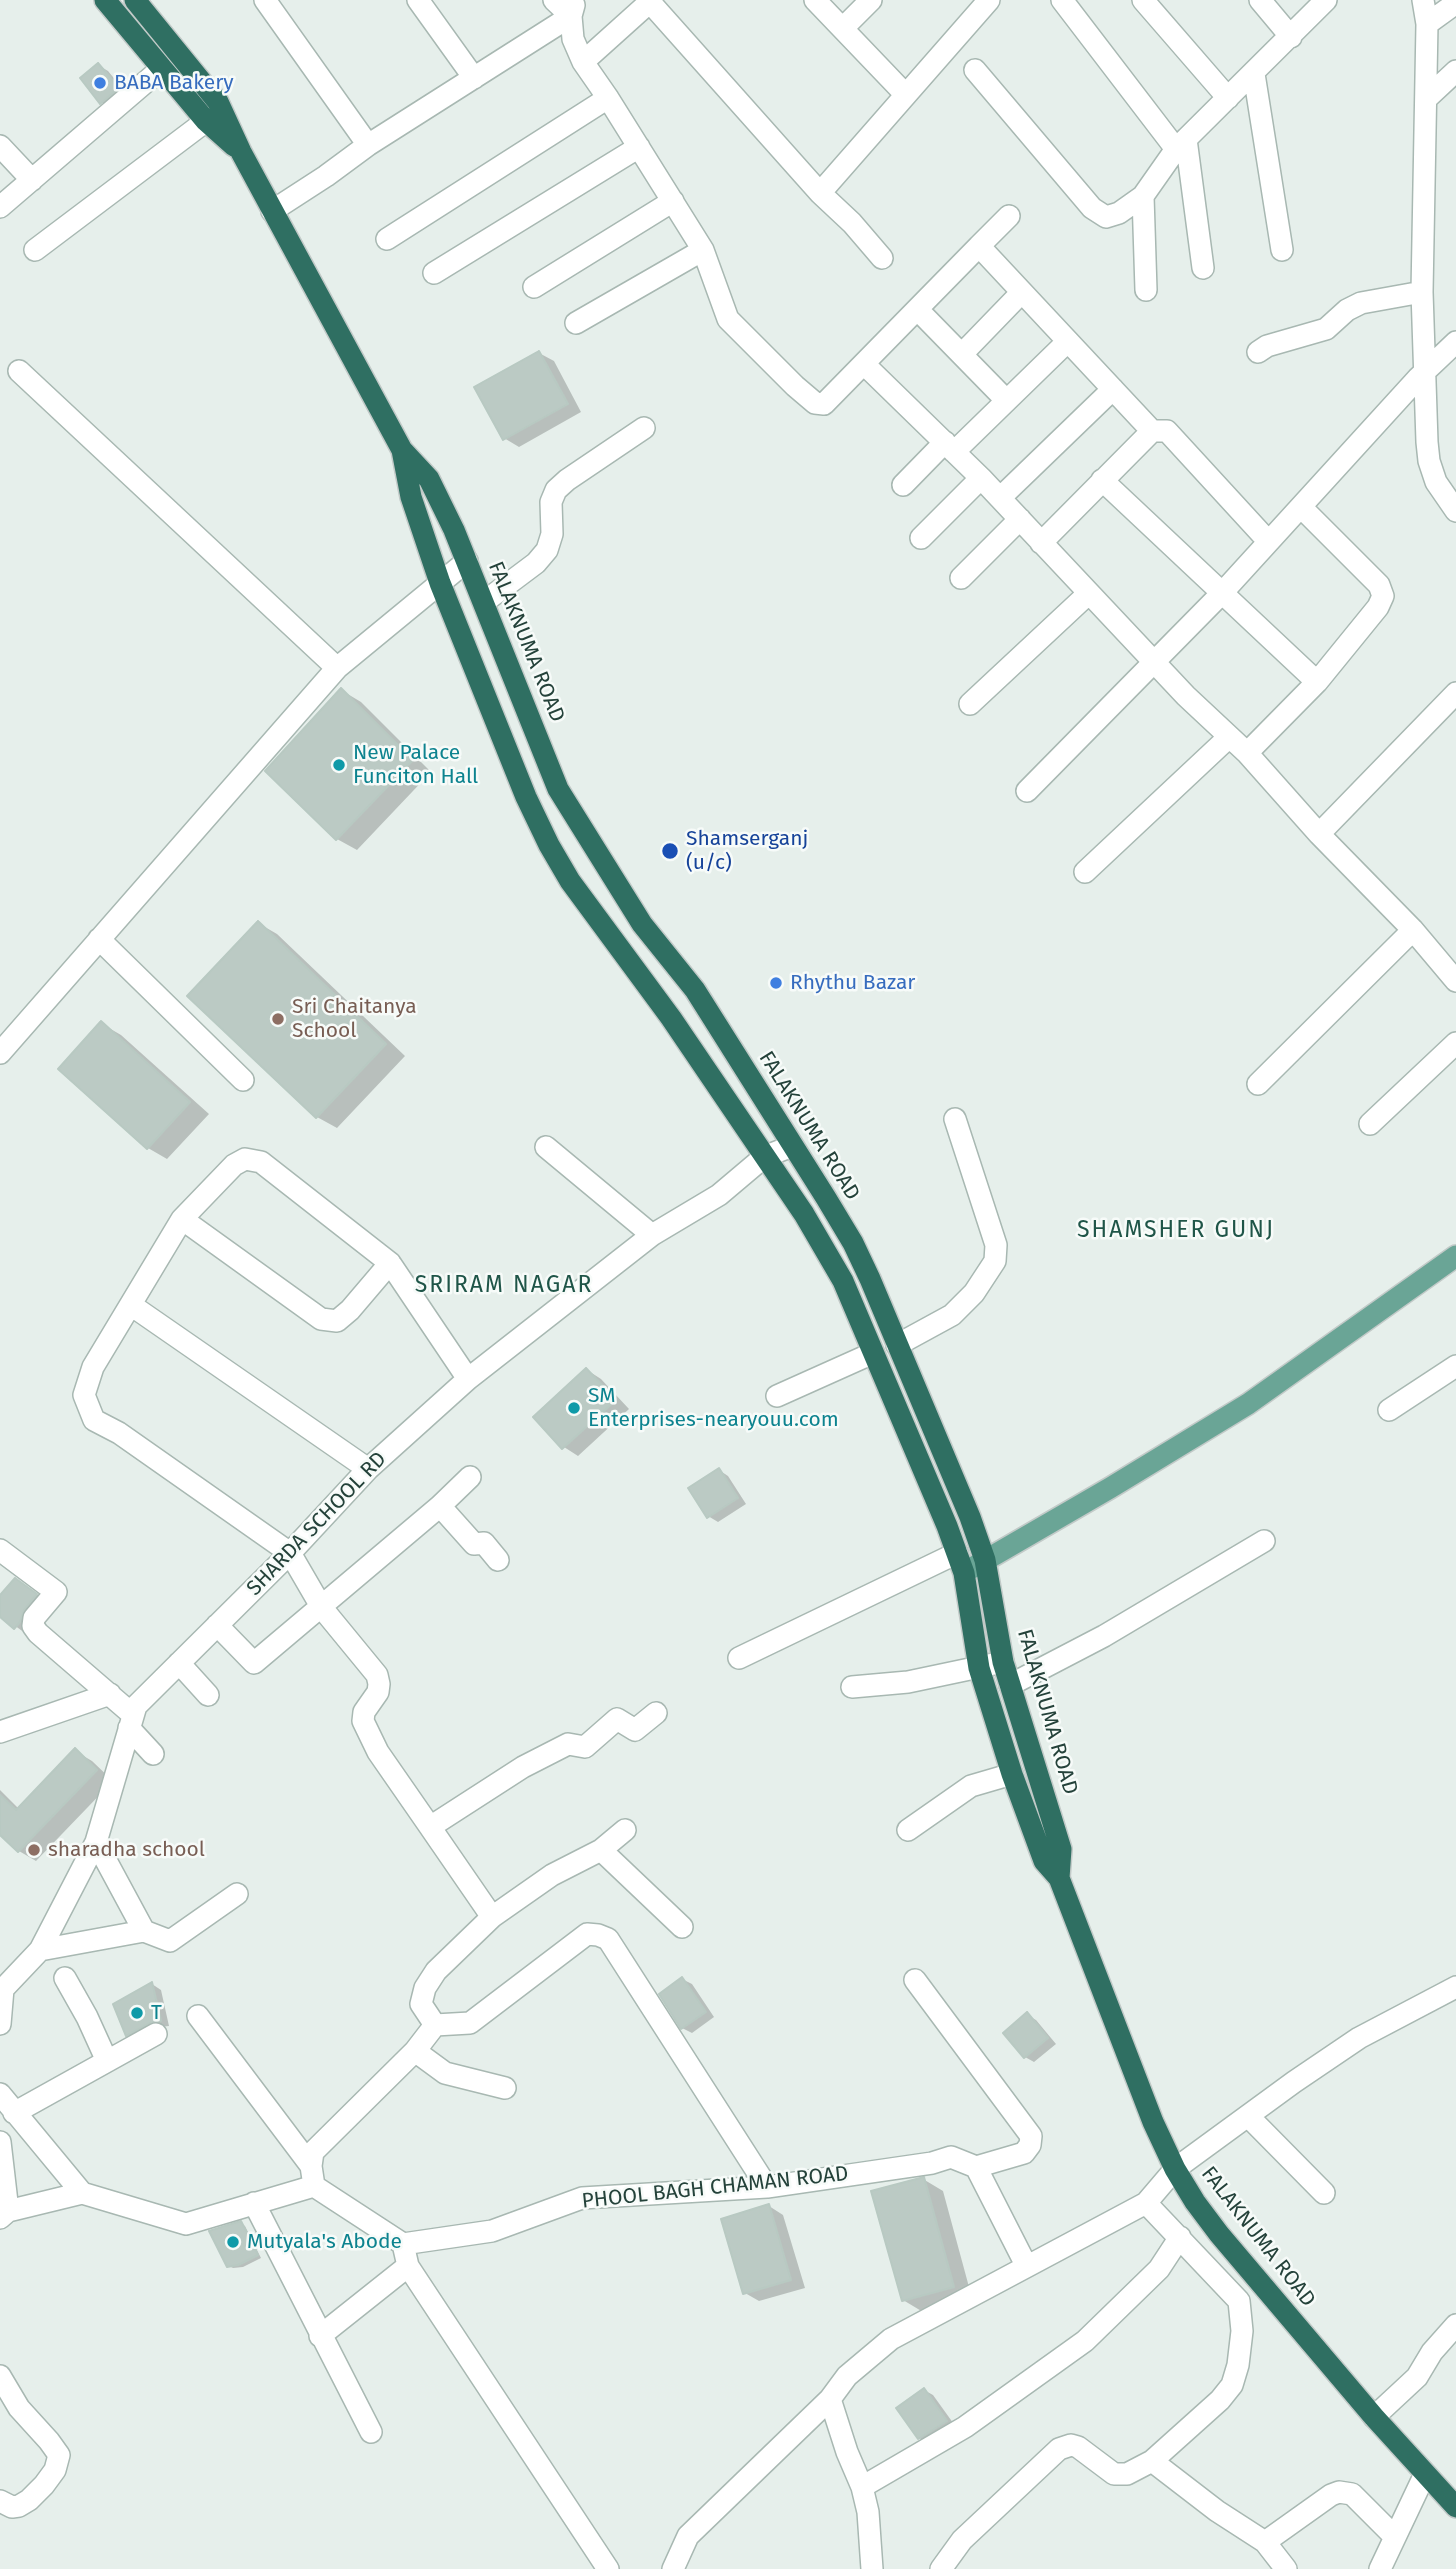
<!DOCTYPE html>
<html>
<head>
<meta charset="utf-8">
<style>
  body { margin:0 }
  canvas { display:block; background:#e6efeb }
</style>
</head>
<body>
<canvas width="1456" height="2569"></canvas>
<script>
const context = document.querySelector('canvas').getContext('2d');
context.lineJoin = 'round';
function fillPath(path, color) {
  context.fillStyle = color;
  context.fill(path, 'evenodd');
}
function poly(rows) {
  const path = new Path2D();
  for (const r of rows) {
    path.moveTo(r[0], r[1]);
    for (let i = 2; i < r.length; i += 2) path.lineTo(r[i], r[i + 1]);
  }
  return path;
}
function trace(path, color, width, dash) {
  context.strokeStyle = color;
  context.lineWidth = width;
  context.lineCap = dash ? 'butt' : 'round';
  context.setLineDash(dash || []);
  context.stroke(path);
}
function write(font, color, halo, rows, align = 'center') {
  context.font = font + ' "Fira Sans",sans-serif';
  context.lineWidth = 5;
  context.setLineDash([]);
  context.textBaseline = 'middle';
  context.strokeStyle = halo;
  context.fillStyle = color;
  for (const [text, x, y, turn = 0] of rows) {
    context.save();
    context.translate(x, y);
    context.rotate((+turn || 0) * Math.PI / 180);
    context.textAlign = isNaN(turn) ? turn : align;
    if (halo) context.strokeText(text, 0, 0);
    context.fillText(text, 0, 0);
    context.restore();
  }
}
const shadow = poly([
  [98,65,108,71,127,94,111,108,102,102],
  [539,353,554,361,581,412,519,447,504,438],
  [341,690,361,702,431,772,357,850,337,839,267,771],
  [258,923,277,934,405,1056,337,1128,317,1117,189,996],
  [102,1024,121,1035,209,1114,167,1159,148,1148],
  [587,1370,601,1379,629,1409,578,1456,564,1447],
  [719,1470,728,1476,746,1504,718,1522,708,1516],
  [25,1585,45,1601,25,1633,0,1615,0,1598],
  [75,1751,92,1761,113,1781,36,1861,19,1851,0,1833,0,1790,19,1809],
  [682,1979,692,1984,714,2017,692,2033,682,2028],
  [152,1984,161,1990,169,2026,160,2027,137,2040,127,2034],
  [1027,2015,1036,2020,1056,2044,1034,2062,1025,2057],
  [923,2179,943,2191,972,2298,923,2312,903,2300],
  [769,2206,783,2215,805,2288,759,2301,745,2293],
  [240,2223,245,2226,261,2258,243,2267,233,2268,229,2266],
  [924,2390,933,2395,956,2427,929,2443,919,2438]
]);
const building = poly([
  [98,63,119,88,100,104,80,78,98,63],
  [539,351,568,404,503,440,474,387,539,351],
  [341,688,413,760,336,840,265,771,341,688],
  [258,921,386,1044,316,1118,187,996,258,921],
  [101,1021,190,1102,147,1149,58,1069,101,1021],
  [586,1368,616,1400,562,1449,533,1417,586,1368],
  [719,1468,738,1498,707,1518,688,1488,719,1468],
  [15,1578,37,1594,24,1610,20,1622,14,1629,0,1617,0,1595,15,1578],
  [75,1748,97,1770,18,1852,0,1835,0,1795,16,1810,75,1748],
  [682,1977,706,2012,681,2029,659,1994,682,1977],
  [152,1982,161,2021,150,2023,126,2036,113,2004,152,1982],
  [1027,2012,1048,2038,1024,2058,1003,2033,1027,2012],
  [924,2177,954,2287,902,2301,871,2191,924,2177],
  [769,2204,791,2280,743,2294,721,2219,769,2204],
  [241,2221,258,2255,238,2265,227,2267,209,2231,241,2221],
  [924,2388,947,2421,918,2439,896,2408,924,2388]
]);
const minor = poly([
  [265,0,368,145],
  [418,0,474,78],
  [554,0,571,16,573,39,583,62,608,98,703,250,728,319,795,386,815,403,824,404,979,246,1022,292,962,354],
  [648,0,820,193,852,223,882,258],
  [815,0,905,94],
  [1062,0,1176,149],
  [1143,0,1228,98],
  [1260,0,1291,37],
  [1423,0,1427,24,1422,292,1427,442,1429,461,1436,482,1456,511],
  [1427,24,1456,3],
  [843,28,871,0],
  [583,62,652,0],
  [975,70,1092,208,1106,217,1119,213,1143,196,1176,149,1326,0],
  [1254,74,1282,250],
  [1427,98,1456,71],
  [1186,139,1203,268],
  [0,146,32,180],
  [820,193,989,0],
  [1143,196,1146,290],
  [0,207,162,68],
  [272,211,326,176,368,145,571,16,574,5],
  [387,239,608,98],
  [979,246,1009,216],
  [35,250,206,121],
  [434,273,639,147],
  [534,287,673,201],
  [1022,292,1152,431,1167,431,1268,541],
  [918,310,1006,400],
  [576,323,703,250],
  [1258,352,1267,346,1326,329,1347,310,1361,303,1422,292],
  [865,365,981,478,1186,696,1247,753,1319,834,1413,930,1456,981],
  [19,371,337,668],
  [954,452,1068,341],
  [1102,480,1317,682],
  [903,485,945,442],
  [1000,498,1113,389],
  [921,538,981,478],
  [1041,543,1152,431],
  [961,578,1020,519],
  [484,602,536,563,547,550,552,534,551,502,556,490,567,480,644,428],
  [970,704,1089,593],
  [1247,753,1317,682,1378,607,1383,596,1379,585,1302,508],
  [1027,791,1222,593,1418,378,1456,342],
  [1319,834,1456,693],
  [1085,872,1229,737],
  [99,939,243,1080],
  [0,1053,337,668,467,561],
  [1258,1084,1413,930],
  [1370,1124,1456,1043],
  [546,1147,652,1235],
  [182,1219,321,1319,337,1321,350,1310,390,1263],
  [131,1305,368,1469],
  [897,1345,952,1315,974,1293,995,1261,996,1245,955,1119],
  [468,1379,390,1263,261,1162,245,1159,234,1165,182,1219,93,1367,84,1395,94,1420,119,1433,290,1553,322,1608,377,1675,379,1684,378,1692,364,1712,363,1721,378,1752,430,1827,523,1767,568,1744,585,1747,617,1719,635,1730,656,1713],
  [777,1396,873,1353],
  [1389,1410,1456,1366],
  [440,1506,470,1477],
  [0,1550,56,1592,34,1618,33,1626,38,1633,132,1714],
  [217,1625,254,1663,440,1506,474,1544,484,1543,498,1560],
  [739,1658,957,1553],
  [179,1663,208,1695],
  [1010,1685,1104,1636,1264,1541],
  [852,1687,908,1682,1003,1662],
  [129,1728,153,1754],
  [0,1732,110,1694],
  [430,1827,492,1917],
  [625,1830,601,1850,682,1927],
  [908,1830,971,1786,1012,1774],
  [96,1842,144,1931,170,1941,237,1894],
  [40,1950,144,1931],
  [65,1978,87,2017,107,2061],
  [915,1980,1031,2136,1030,2145,1024,2153,976,2167],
  [198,2016,311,2166],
  [0,2024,3,1989,40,1950,96,1842,136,1706,290,1553,368,1469,468,1379,652,1235,719,1195,764,1157,792,1146],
  [435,2025,470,2023,587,1934,598,1935,608,1939,767,2187],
  [415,2051,445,2073,505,2088],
  [0,2094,82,2193],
  [14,2113,156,2034],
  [1248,2116,1324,2193],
  [0,2142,8,2211],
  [314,2186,311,2166,313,2152,415,2051,435,2025,421,2004,425,1988,436,1971,492,1917,552,1875,601,1850],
  [254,2203,371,2432],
  [0,2218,8,2211,82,2193,186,2224,314,2186,403,2244,492,2231,582,2198,767,2187,932,2163,951,2157,976,2167,1026,2265],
  [403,2244,408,2266,608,2569],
  [320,2336,408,2266],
  [0,2376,19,2408,49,2441,59,2455,55,2470,44,2485,29,2500,19,2506,12,2507,0,2501],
  [830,2399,847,2452,862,2487,868,2512,872,2569],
  [1374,2417,1417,2377,1432,2352,1456,2325],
  [1152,2461,1217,2511,1265,2542,1331,2495,1339,2492,1352,2494,1395,2537],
  [862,2487,965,2427,1085,2341,1159,2269,1180,2237],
  [1265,2542,1286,2569],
  [673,2569,688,2536,830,2399,847,2376,891,2339,1146,2203,1175,2169,1294,2082,1359,2038,1456,1987],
  [941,2569,962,2540,1059,2449,1071,2445,1078,2447,1114,2474,1127,2474,1152,2461,1220,2400,1232,2385,1238,2365,1242,2331,1239,2301,1146,2203],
  [1380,2569,1425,2474]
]);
const major = poly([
  [972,1568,1110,1488,1248,1404,1456,1256]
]);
const highway = poly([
  [105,0,206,121,234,146],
  [135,0,218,102,241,152,402,450,429,479,454,530,558,789,642,924,695,990,826,1198,853,1243,870,1279,970,1517,985,1560,1003,1662,1061,1849,1059,1878],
  [402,450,411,497,440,583,526,797,549,845,570,881,671,1018,804,1214,843,1281,947,1526,964,1573,979,1668,1012,1774,1044,1861,1059,1878,1153,2122,1175,2169,1195,2202,1219,2234,1374,2417,1456,2507]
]);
const markers = [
  [100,83,7,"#3f7fe0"],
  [339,765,7,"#0f9aa8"],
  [670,851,9,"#1a4fb4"],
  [776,983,7,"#3f7fe0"],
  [278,1019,7,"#8d6e63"],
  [574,1408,7,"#0f9aa8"],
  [34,1850,7,"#8d6e63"],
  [137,2013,7,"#0f9aa8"],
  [233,2242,7,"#0f9aa8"]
];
const shopNames = [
  ["BABA Bakery",114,83],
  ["Rhythu Bazar",790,983]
];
const streetNames = [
  ["FALAKNUMA ROAD",526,642,68],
  ["FALAKNUMA ROAD",809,1126,58],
  ["SHARDA SCHOOL RD",317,1524,-46],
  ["FALAKNUMA ROAD",1047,1712,74],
  ["PHOOL BAGH CHAMAN ROAD",715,2188,-6],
  ["FALAKNUMA ROAD",1258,2237,52]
];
const cultureNames = [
  ["New Palace",353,753],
  ["Funciton Hall",353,777],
  ["SM",588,1396],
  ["Enterprises-nearyouu.com",588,1420],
  ["T",151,2013],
  ["Mutyala's Abode",247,2242]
];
const transitNames = [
  ["Shamserganj",686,839],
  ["(u/c)",686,863]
];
const educationNames = [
  ["Sri Chaitanya",292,1007],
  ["School",292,1031],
  ["sharadha school",48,1850]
];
const neighbourhoodNames = [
  ["SHAMSHER GUNJ",1176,1231],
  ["SRIRAM NAGAR",504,1286]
];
fillPath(shadow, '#0003');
fillPath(building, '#bbcac4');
trace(building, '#b8c9c2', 2);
trace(minor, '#a8b8b2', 24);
trace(major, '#c2cac8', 24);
trace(highway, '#c2cac8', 24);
trace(minor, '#fff', 21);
trace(major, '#6aa596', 21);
trace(highway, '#2f6f62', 21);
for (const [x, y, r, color] of markers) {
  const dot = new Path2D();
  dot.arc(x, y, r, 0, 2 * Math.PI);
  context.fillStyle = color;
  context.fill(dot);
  trace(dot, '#f7fbf9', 2.5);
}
write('21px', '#366cbe', '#f7fbf9', shopNames, 'left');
write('21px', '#24423a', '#f7fbf9', streetNames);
write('21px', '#0d838f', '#f7fbf9', cultureNames, 'left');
write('21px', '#164399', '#f7fbf9', transitNames, 'left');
write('21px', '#785e54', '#f7fbf9', educationNames, 'left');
context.letterSpacing = '2px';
write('23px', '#1f5548', '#f7fbf9', neighbourhoodNames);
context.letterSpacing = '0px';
</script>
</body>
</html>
